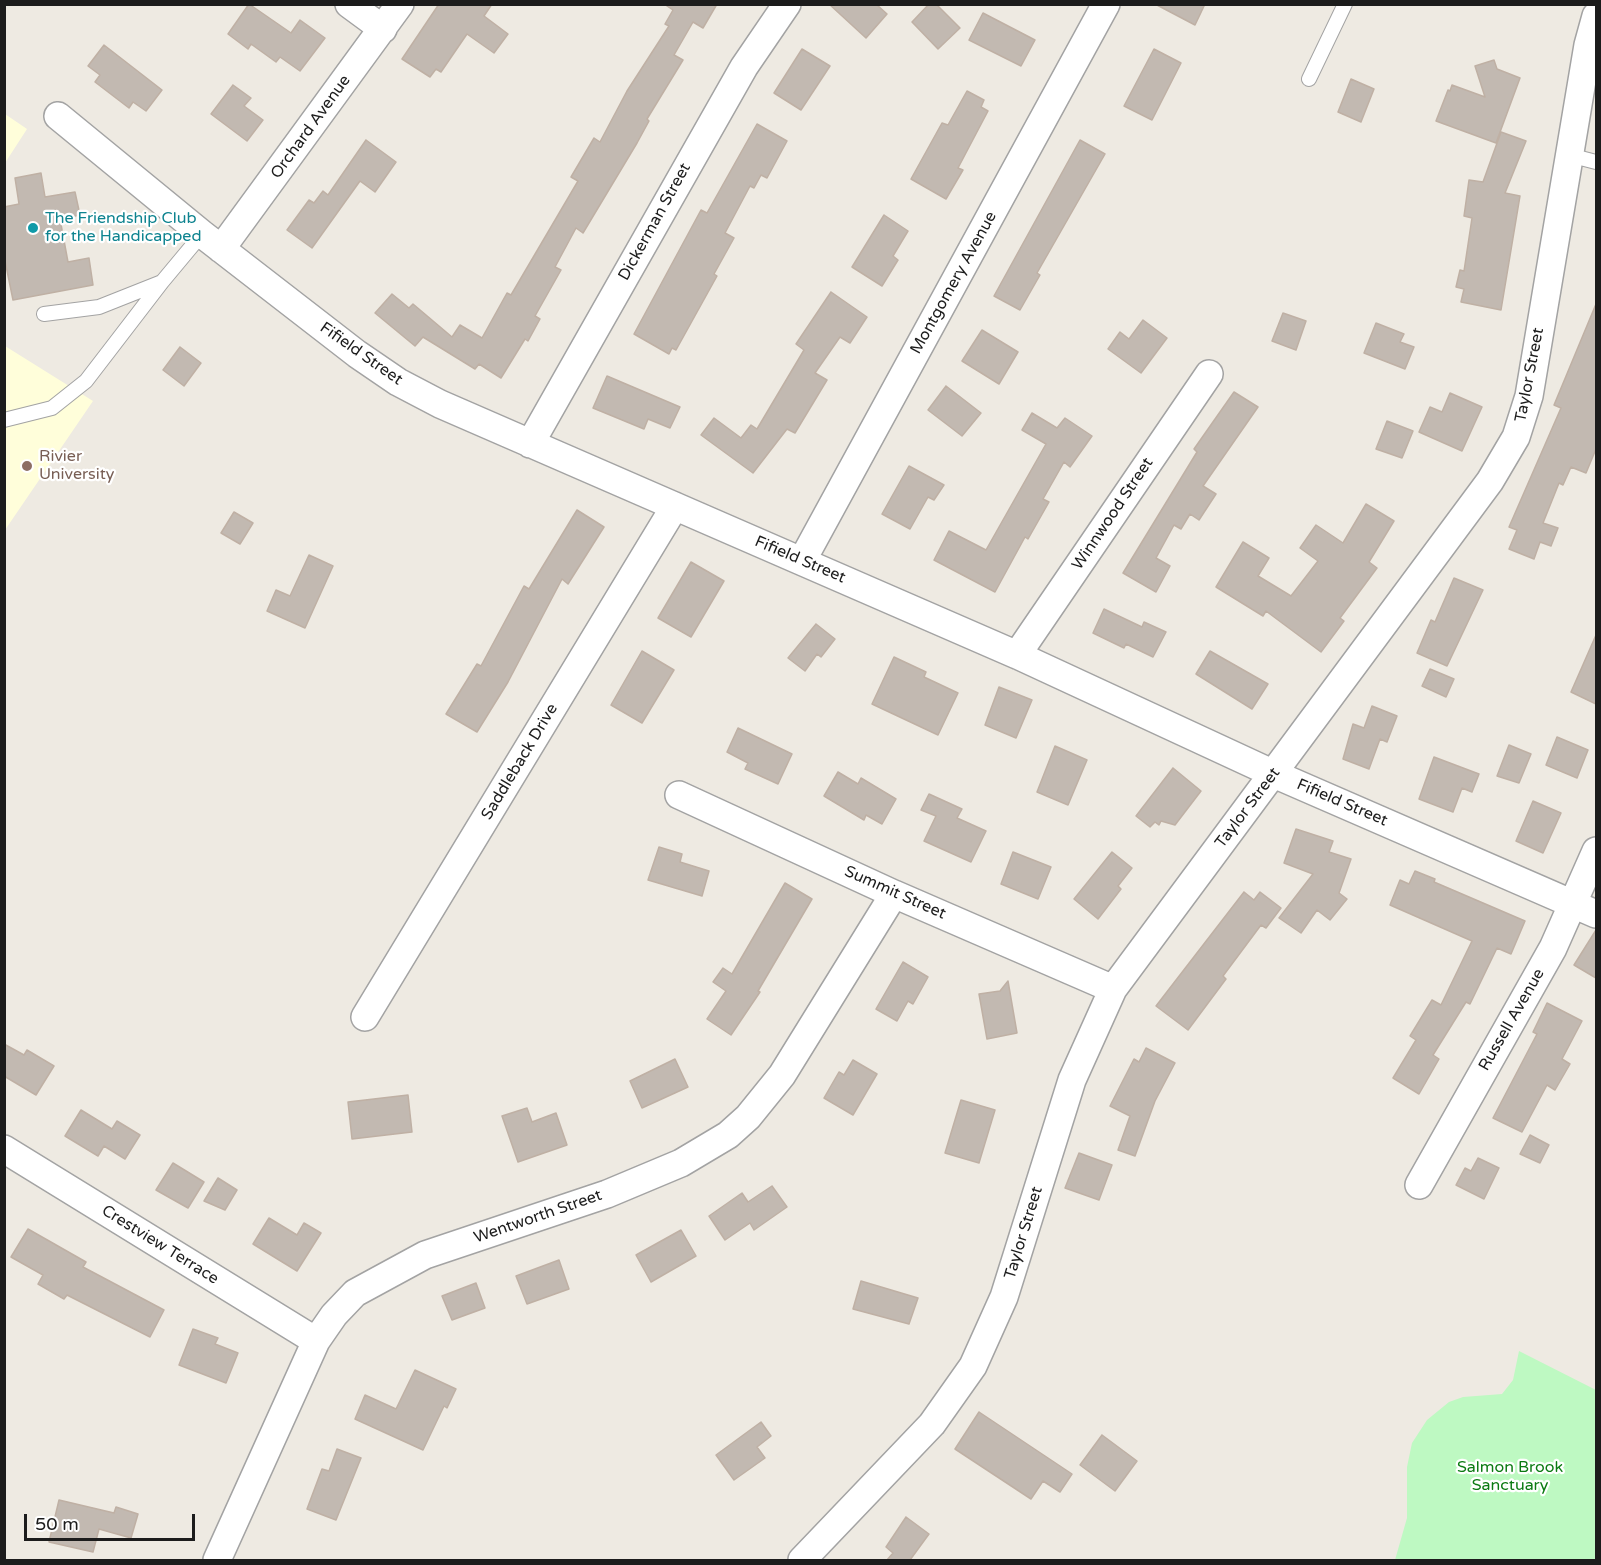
<!DOCTYPE html>
<html>
<head>
<meta charset="utf-8">
<style>
  body { margin:0 }
  #map { position:relative; width:1601px; height:1565px; overflow:hidden; background:#eeeae2; font-family:"Varela Round",sans-serif }
  canvas { display:block }
  .frame { position:absolute; inset:0; border:6px solid #1c1c1c; pointer-events:none }
  .scale { position:absolute; left:24px; top:1514px; width:171px; height:27px; box-sizing:border-box; border:3px solid #1c1c1c; border-top:0; padding-left:8px; font-size:18px; line-height:21px; white-space:nowrap; color:#1c1c1c; -webkit-text-stroke:4px #fff; paint-order:stroke }
</style>
</head>
<body>
<div id="map">
<canvas width="1601" height="1565"></canvas>
<div class="frame"></div>
<div class="scale">50 m</div>
</div>
<script>
const context = document.querySelector('canvas').getContext('2d');
context.lineJoin = 'round';
function fillPath(path, color) {
  context.fillStyle = color;
  context.fill(path, 'evenodd');
}
function poly(rows) {
  const path = new Path2D();
  for (const r of rows) {
    path.moveTo(r[0], r[1]);
    for (let i = 2; i < r.length; i += 2) path.lineTo(r[i], r[i + 1]);
  }
  return path;
}
function trace(path, color, width, dash) {
  context.strokeStyle = color;
  context.lineWidth = width;
  context.lineCap = dash ? 'butt' : 'round';
  context.setLineDash(dash || []);
  context.stroke(path);
}
function write(font, color, halo, rows, align = 'center') {
  context.font = font + ' "Varela Round",sans-serif';
  context.lineWidth = 4.5;
  context.setLineDash([]);
  context.textBaseline = 'middle';
  context.strokeStyle = halo;
  context.fillStyle = color;
  for (const [text, x, y, turn = 0] of rows) {
    context.save();
    context.translate(x, y);
    context.rotate((+turn || 0) * Math.PI / 180);
    context.textAlign = isNaN(turn) ? turn : align;
    if (halo) context.strokeText(text, 0, 0);
    context.fillText(text, 0, 0);
    context.restore();
  }
}
const education = poly([
  [5,114,27,129,5,163],
  [5,346,93,401,5,530]
]);
const park = poly([
  [1519,1351,1596,1390,1596,1560,1395,1560,1407,1518,1407,1467,1412,1443,1427,1420,1449,1402,1463,1397,1502,1394,1513,1380]
]);
const building = poly([
  [249,4,291,33,300,20,325,38,300,71,280,57,276,62,251,44,248,49,228,34,249,4],
  [439,4,492,4,484,16,508,34,494,53,467,34,441,72,436,69,430,77,402,59,439,4],
  [664,4,717,4,703,28,693,22,674,55,683,60,647,119,649,121,637,143,583,233,576,228,555,267,561,270,535,316,540,319,528,341,525,339,501,378,479,364,475,369,423,337,415,346,375,313,392,294,409,308,413,304,452,337,460,325,482,338,507,293,511,295,578,181,571,177,594,138,600,142,627,91,669,26,665,24,673,10,664,4],
  [829,4,876,4,887,14,866,38,829,4],
  [929,4,936,4,960,28,938,49,912,22,929,4],
  [1155,4,1205,4,1195,25,1155,4],
  [983,13,1035,40,1021,66,969,40,983,13],
  [104,45,162,90,146,111,133,102,129,108,95,82,100,75,88,66,104,45],
  [802,49,830,66,801,110,774,93,802,49],
  [1154,49,1181,63,1152,120,1124,106,1154,49],
  [1494,60,1497,69,1520,78,1496,143,1436,121,1448,90,1450,91,1452,85,1485,97,1475,66,1494,60],
  [1351,79,1374,89,1361,122,1338,112,1351,79],
  [233,85,251,98,244,106,263,120,247,141,211,114,233,85],
  [967,91,984,100,981,107,988,111,958,168,963,170,946,199,911,179,942,123,948,125,967,91],
  [757,124,787,141,767,178,761,175,754,188,750,186,725,233,734,238,714,274,717,276,676,350,672,348,669,354,634,334,701,210,707,213,757,124],
  [1501,132,1526,141,1505,193,1520,196,1501,310,1461,302,1464,289,1456,287,1460,270,1464,271,1472,218,1464,216,1469,180,1483,182,1501,132],
  [366,140,396,162,375,192,360,181,312,248,287,230,309,200,314,203,323,191,328,195,366,140],
  [1080,140,1105,154,1037,273,1040,275,1020,310,994,296,1080,140],
  [41,173,45,197,75,192,80,215,60,219,68,262,89,258,93,285,13,300,4,256,4,207,19,204,15,178,41,173],
  [884,215,908,231,893,256,898,260,882,286,852,267,884,215],
  [831,292,867,317,850,343,840,337,815,373,827,380,795,433,787,429,753,473,701,435,714,418,741,438,751,425,757,429,804,350,796,344,831,292],
  [1596,304,1596,449,1586,473,1571,467,1563,485,1559,483,1543,523,1558,528,1551,546,1540,542,1534,559,1509,549,1517,530,1509,527,1561,408,1554,405,1596,304],
  [1283,313,1306,321,1296,350,1272,341,1283,313],
  [1143,320,1167,338,1141,373,1108,349,1120,332,1129,339,1143,320],
  [1376,323,1404,334,1400,342,1414,347,1405,369,1364,353,1376,323],
  [982,330,1018,352,999,384,962,361,982,330],
  [180,347,201,363,184,386,163,370,180,347],
  [607,376,680,407,670,428,648,419,644,429,593,408,607,376],
  [946,386,981,413,962,436,928,410,946,386],
  [1234,392,1258,407,1203,486,1216,494,1199,520,1190,514,1181,529,1174,525,1156,558,1170,566,1156,592,1123,573,1197,452,1194,449,1234,392],
  [1450,393,1482,407,1462,451,1419,432,1430,407,1442,412,1450,393],
  [1032,413,1057,428,1065,418,1092,436,1070,467,1064,462,1043,499,1049,502,1028,539,1025,537,995,592,934,560,949,531,986,550,1046,444,1022,430,1032,413],
  [1387,421,1413,431,1402,458,1376,449,1387,421],
  [909,466,944,485,934,500,928,497,910,529,882,514,909,466],
  [1366,504,1394,521,1369,562,1377,568,1340,618,1344,621,1321,652,1266,611,1263,616,1216,587,1243,542,1269,558,1258,576,1291,596,1318,561,1300,548,1316,525,1343,543,1366,504],
  [577,510,604,527,568,584,562,579,508,682,477,732,446,714,477,664,481,666,524,586,529,589,577,510],
  [234,512,253,523,240,544,221,533,234,512],
  [309,555,333,566,305,628,267,611,276,590,290,596,309,555],
  [691,562,724,581,691,637,658,618,691,562],
  [1454,578,1483,590,1447,666,1417,653,1431,620,1435,622,1454,578],
  [1104,609,1142,627,1144,622,1166,632,1153,657,1126,644,1124,648,1093,633,1104,609],
  [816,624,835,639,821,657,817,654,805,671,788,658,816,624],
  [1596,635,1596,704,1571,692,1596,635],
  [642,651,674,670,642,723,611,705,642,651],
  [1210,651,1268,684,1252,709,1196,674,1210,651],
  [894,657,926,672,924,677,958,693,938,735,872,704,894,657],
  [1430,669,1454,679,1446,697,1422,686,1430,669],
  [999,687,1032,700,1016,738,985,725,999,687],
  [1372,706,1397,716,1387,742,1380,739,1369,769,1343,759,1353,724,1364,728,1372,706],
  [738,728,792,754,778,784,745,769,748,763,727,752,738,728],
  [1557,737,1588,750,1577,778,1546,765,1557,737],
  [1509,745,1531,754,1519,783,1497,776,1509,745],
  [1055,746,1087,760,1068,805,1037,792,1055,746],
  [1434,757,1479,774,1472,792,1462,788,1453,812,1419,799,1434,757],
  [1173,768,1201,791,1175,825,1161,821,1159,825,1155,822,1150,827,1136,816,1173,768],
  [838,772,858,784,861,778,896,799,882,824,866,815,864,820,824,796,838,772],
  [929,794,962,809,957,818,986,831,971,862,924,841,936,816,921,810,929,794],
  [1533,801,1561,813,1543,853,1516,841,1533,801],
  [1296,829,1333,841,1329,852,1351,859,1339,893,1347,899,1330,920,1317,910,1301,933,1279,918,1313,874,1284,863,1296,829],
  [659,847,682,854,680,862,709,871,702,896,648,880,659,847],
  [1013,852,1051,867,1038,899,1001,884,1013,852],
  [1112,852,1132,868,1118,886,1121,889,1098,919,1074,899,1112,852],
  [1415,871,1435,879,1434,882,1525,921,1511,954,1497,948,1470,1004,1466,1002,1433,1055,1439,1059,1419,1094,1393,1078,1416,1040,1410,1036,1432,1000,1441,1005,1472,941,1390,905,1400,880,1409,884,1415,871],
  [785,883,812,899,758,991,760,992,731,1035,707,1019,726,991,713,982,723,968,732,974,785,883],
  [1244,892,1254,900,1260,892,1281,908,1266,928,1261,925,1223,976,1226,979,1188,1030,1156,1006,1244,892],
  [1596,930,1596,978,1574,965,1596,930],
  [903,962,928,977,913,1004,908,1001,897,1021,876,1009,903,962],
  [1008,981,1017,1033,987,1039,979,994,1000,991,1008,981],
  [1547,1003,1582,1021,1562,1059,1570,1064,1555,1090,1547,1085,1522,1132,1493,1118,1537,1034,1533,1032,1547,1003],
  [4,1044,24,1055,27,1050,54,1066,36,1095,4,1076,4,1044],
  [1146,1048,1175,1063,1155,1101,1135,1156,1118,1150,1130,1116,1110,1106,1134,1059,1139,1062,1146,1048],
  [675,1059,688,1087,642,1108,630,1081,675,1059],
  [853,1060,877,1074,853,1115,824,1098,839,1072,844,1075,853,1060],
  [408,1095,412,1132,352,1139,348,1102,408,1095],
  [961,1100,995,1110,979,1163,945,1153,961,1100],
  [527,1108,532,1122,556,1113,567,1145,518,1162,502,1116,527,1108],
  [81,1110,112,1129,117,1121,140,1135,125,1159,104,1146,98,1156,65,1136,81,1110],
  [1530,1135,1549,1145,1540,1163,1520,1154,1530,1135],
  [1079,1153,1112,1165,1099,1200,1065,1188,1079,1153],
  [1478,1158,1499,1168,1484,1199,1456,1185,1465,1168,1471,1171,1478,1158],
  [173,1163,204,1182,188,1208,156,1190,173,1163],
  [218,1178,237,1190,225,1210,204,1201,218,1178],
  [772,1186,787,1207,754,1230,750,1223,725,1240,709,1216,742,1193,748,1202,772,1186],
  [269,1218,297,1235,304,1223,321,1233,297,1271,253,1244,269,1218],
  [28,1229,86,1262,83,1267,164,1310,150,1337,67,1295,64,1299,38,1284,43,1275,11,1257,28,1229],
  [681,1230,696,1256,651,1282,636,1255,681,1230],
  [559,1260,569,1289,527,1304,516,1276,559,1260],
  [861,1281,918,1298,909,1324,853,1309,861,1281],
  [476,1283,485,1308,452,1320,442,1296,476,1283],
  [193,1329,218,1338,215,1344,238,1353,226,1383,179,1365,193,1329],
  [415,1370,456,1389,447,1408,444,1406,423,1450,355,1419,365,1395,396,1409,415,1370],
  [979,1412,1072,1474,1060,1492,1043,1481,1031,1499,955,1449,979,1412],
  [761,1422,771,1436,757,1447,765,1458,734,1480,716,1455,761,1422],
  [1102,1435,1137,1461,1115,1491,1080,1465,1102,1435],
  [337,1449,361,1458,336,1520,307,1509,322,1469,329,1471,337,1449],
  [59,1500,114,1513,116,1507,138,1514,131,1538,99,1529,93,1552,49,1542,59,1500],
  [906,1517,929,1534,910,1560,887,1560,893,1553,886,1547,906,1517]
]);
const lane = poly([
  [1309,79,1345,4],
  [1569,155,1596,162],
  [44,314,99,307,162,282,202,234],
  [4,420,52,408,86,381,162,282]
]);
const street = poly([
  [349,4,383,29],
  [58,116,202,234,357,354,398,382,440,404,1017,655,1274,774,1596,914],
  [221,249,400,4],
  [530,444,744,67,787,4],
  [802,561,1106,4],
  [1017,655,1209,374],
  [679,795,894,894,1113,989],
  [365,1017,675,506],
  [4,1149,316,1341],
  [1419,1185,1553,948,1596,851],
  [217,1560,316,1341,334,1315,355,1293,425,1255,607,1194,681,1163,728,1135,748,1117,782,1075,894,894],
  [802,1560,932,1424,973,1366,1004,1297,1072,1080,1113,989,1490,481,1516,437,1529,396,1588,45,1596,16]
]);
const markers = [
  [33,228,6,"#0f9aa8"],
  [27,466,6,"#8d6e63"]
];
const streetNames = [
  ["Orchard Avenue",311,127,-54],
  ["Dickerman Street",655,222,-61],
  ["Montgomery Avenue",954,283,-61],
  ["Fifield Street",361,354,35],
  ["Taylor Street",1530,375,-79],
  ["Winnwood Street",1113,514,-56],
  ["Fifield Street",800,560,23],
  ["Saddleback Drive",520,762,-59],
  ["Fifield Street",1342,803,23],
  ["Taylor Street",1248,808,-53],
  ["Summit Street",895,893,24],
  ["Russell Avenue",1512,1020,-60],
  ["Wentworth Street",538,1217,-19],
  ["Taylor Street",1024,1233,-73],
  ["Crestview Terrace",160,1245,32]
];
const cultureNames = [
  ["The Friendship Club",45,219],
  ["for the Handicapped",45,237]
];
const educationNames = [
  ["Rivier",39,457],
  ["University",39,475]
];
const parkNames = [
  ["Salmon Brook",1510,1468],
  ["Sanctuary",1510,1486]
];
fillPath(education, '#fffeda');
fillPath(park, '#bef9c2');
fillPath(building, '#c2b9b1');
trace(building, '#bfb0a4', 1.5);
trace(lane, '#a3a3a3', 16);
trace(street, '#a3a3a3', 30);
trace(lane, '#fff', 14);
trace(street, '#fff', 27);
for (const [x, y, r, color] of markers) {
  const dot = new Path2D();
  dot.arc(x, y, r, 0, 2 * Math.PI);
  context.fillStyle = color;
  context.fill(dot);
  trace(dot, '#fff', 2);
}
write('16px', '#1c1c1c', '#fff', streetNames);
write('16px', '#0d838f', '#fff', cultureNames, 'left');
write('16px', '#785e54', '#fff', educationNames, 'left');
write('16px', '#0b7a12', '#fff', parkNames);
</script>
</body>
</html>
